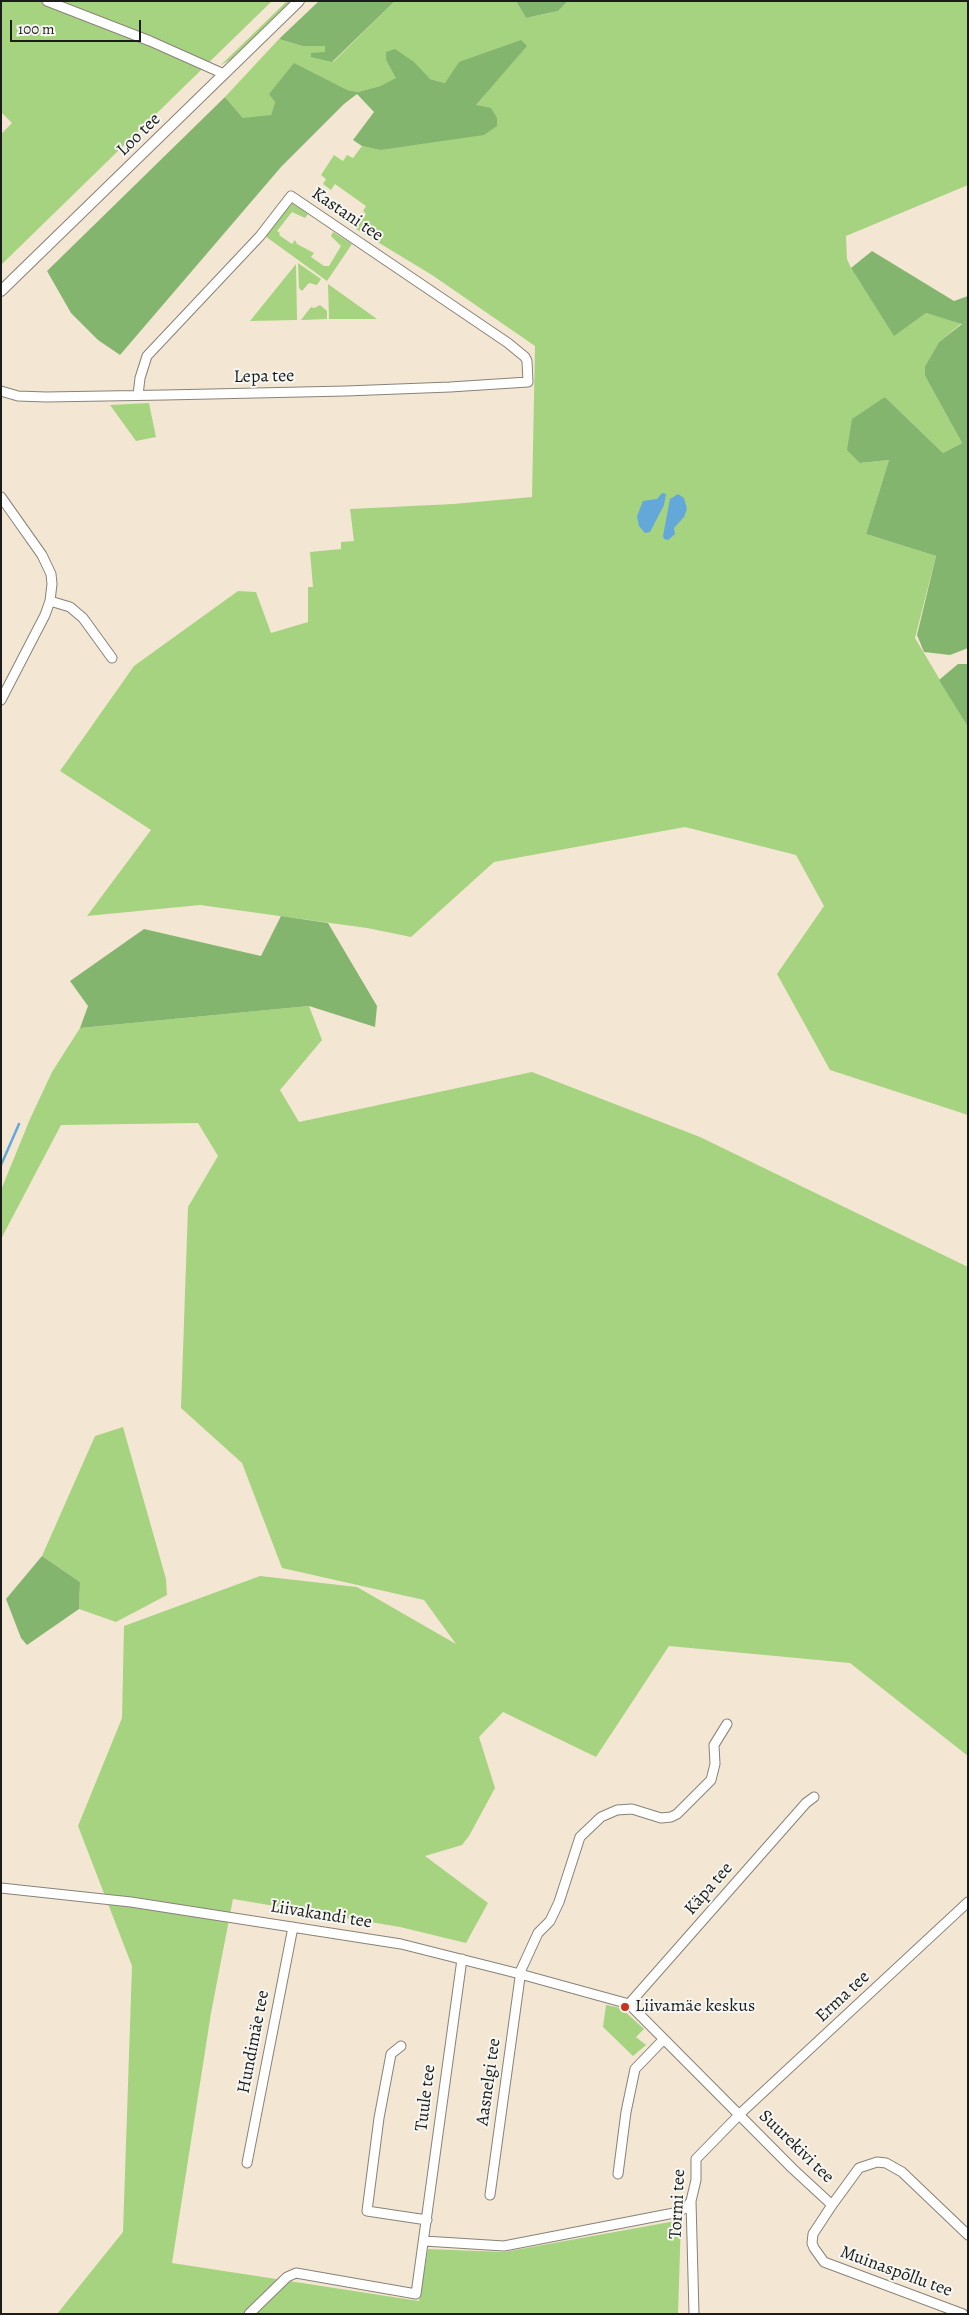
<!DOCTYPE html>
<html>
<head>
<meta charset="utf-8">
<style>
  body { margin:0 }
  #map { position:relative; width:969px; height:2315px; overflow:hidden; background:#f3e7d3; font-family:Alegreya,serif }
  canvas { display:block }
  .frame { position:absolute; inset:0; border:2px solid #1c1c1c; pointer-events:none }
  .scale { position:absolute; left:10px; top:20px; width:131px; height:22px; box-sizing:border-box; border:2px solid #1c1c1c; border-top:0; padding-left:6px; font-size:15px; line-height:18px; white-space:nowrap; color:#1c1c1c; -webkit-text-stroke:4px #f6f6f2; paint-order:stroke }
</style>
</head>
<body>
<div id="map">
<canvas width="969" height="2315"></canvas>
<div class="frame"></div>
<div class="scale">100 m</div>
</div>
<script>
const context = document.querySelector('canvas').getContext('2d');
context.lineJoin = 'round';
function fillPath(path, color) {
  context.fillStyle = color;
  context.fill(path, 'evenodd');
}
function poly(rows) {
  const path = new Path2D();
  for (const r of rows) {
    path.moveTo(r[0], r[1]);
    for (let i = 2; i < r.length; i += 2) path.lineTo(r[i], r[i + 1]);
  }
  return path;
}
function trace(path, color, width, dash) {
  context.strokeStyle = color;
  context.lineWidth = width;
  context.lineCap = dash ? 'butt' : 'round';
  context.setLineDash(dash || []);
  context.stroke(path);
}
function write(font, color, halo, rows, align = 'center') {
  context.font = font + ' Alegreya,serif';
  context.lineWidth = 4;
  context.setLineDash([]);
  context.textBaseline = 'middle';
  context.strokeStyle = halo;
  context.fillStyle = color;
  for (const [text, x, y, turn = 0] of rows) {
    context.save();
    context.translate(x, y);
    context.rotate((+turn || 0) * Math.PI / 180);
    context.textAlign = isNaN(turn) ? turn : align;
    if (halo) context.strokeText(text, 0, 0);
    context.fillText(text, 0, 0);
    context.restore();
  }
}
const green = poly([
  [1,1,272,1,1,265,1,134,12,123,1,112],
  [287,1,291,1,230,60,221,65],
  [395,1,516,1,526,18,558,11,568,1,968,1,968,185,846,236,847,259,851,268,894,335,926,313,962,323,939,342,925,366,925,376,962,443,943,453,885,397,860,463,889,460,866,534,936,556,915,638,968,727,968,1115,830,1070,777,974,824,906,796,855,685,827,494,862,411,937,367,928,200,905,87,916,151,830,60,771,134,666,238,591,256,592,271,633,308,622,308,587,313,587,310,552,341,549,341,542,354,541,350,509,453,504,532,497,535,346,432,275,356,229,366,214,363,211,366,206,335,184,331,190,323,184,326,179,321,175,334,155,343,161,347,155,353,158,362,146,380,150,475,106,527,45,445,83,430,79,386,52,386,60,397,78,380,86,358,92,347,90,275,102,271,115,258,118,243,118,225,97,279,39,302,46,325,46,326,52,333,62],
  [292,203,308,214,305,218,292,212,277,231,280,233,279,235,292,244,295,240,297,244,314,253,311,257,324,266,329,266,341,246,331,236,333,232,352,244,327,281,265,236],
  [298,263,321,279,317,285,309,283,302,291,299,288],
  [296,264,297,320,250,321],
  [328,284,377,319,329,319],
  [320,305,327,311,327,319,301,320,311,307,314,308],
  [149,403,156,437,136,441,110,405],
  [309,1006,322,1040,280,1090,299,1122,532,1072,700,1137,968,1267,968,1756,850,1663,669,1646,596,1757,503,1712,479,1737,495,1788,469,1836,462,1845,425,1856,488,1903,466,1943,400,1927,233,1899,211,2013,172,2263,419,2301,428,2249,504,2252,681,2220,678,2314,57,2314,123,2232,132,1966,78,1826,122,1718,124,1626,260,1576,357,1587,456,1644,424,1600,282,1568,242,1463,181,1408,188,1207,218,1156,198,1123,61,1125,1,1239,1,1190,30,1119,52,1072,80,1028],
  [123,1427,166,1579,167,1595,116,1622,79,1609,80,1582,42,1556,95,1436],
  [606,2005,621,2008,644,2029,636,2037,646,2045,633,2056,603,2027]
]);
const forest = poly([
  [319,1,395,1,332,62,311,57,311,53,325,52,325,46,302,46,279,39],
  [516,1,568,1,558,11,526,18],
  [521,40,527,46,476,105,491,108,497,118,497,126,484,135,380,150,362,146,353,140,374,112,357,94,344,104,281,167,120,355,98,340,71,313,47,271,225,97,243,118,271,115,275,102,269,94,294,63,347,90,358,92,380,86,396,78,386,60,386,52,395,49,414,62,430,79,445,83,459,62],
  [872,251,954,301,968,296,968,648,950,655,924,652,917,635,936,556,866,534,889,460,860,463,847,450,852,419,885,397,943,453,962,443,925,376,925,366,939,342,962,324,926,313,894,336,851,268],
  [958,664,968,664,968,727,939,680],
  [281,916,328,923,377,1006,375,1027,309,1006,80,1028,88,1006,70,981,144,929,261,956],
  [42,1556,80,1582,79,1609,27,1645,21,1638,6,1599]
]);
const water = poly([
  [662,493,666,494,664,505,650,532,645,533,639,526,637,516,643,501,657,499],
  [678,494,684,498,687,509,684,517,674,528,675,534,668,540,664,539,663,536,670,499]
]);
const stream = poly([
  [1,1165,19,1124]
]);
const minor = poly([
  [47,1,150,41,224,74],
  [1,391,18,396,46,397,165,395,211,394,346,391,450,387,528,382,527,361,525,357,508,343,291,196,260,236,147,356,140,378,138,395],
  [1,497,42,555,51,574,52,584,50,601,45,615,1,700],
  [50,601,70,607,83,618,112,658],
  [1,1888,131,1902,401,1944,520,1974,629,2004,793,2169,832,2205,859,2168,877,2162,886,2163,902,2172,968,2235],
  [629,2004,806,1803,814,1797],
  [401,2046,391,2054,379,2118,367,2211,427,2220],
  [247,2163,293,1927],
  [618,2174,626,2112,635,2069,663,2040],
  [490,2195,521,1970,538,1933,550,1921,559,1902,580,1837,601,1817,617,1810,632,1809,661,1818,671,1817,677,1814,711,1780,715,1764,714,1745,727,1724],
  [832,2205,813,2234,812,2243,814,2248,824,2262,963,2314],
  [424,2241,504,2246,674,2213,686,2208,691,2201],
  [249,2314,287,2277,296,2273,416,2294,462,1959],
  [694,2314,691,2201,696,2180,696,2159,743,2111,968,1902]
]);
const tertiary = poly([
  [1,291,299,1]
]);
const markers = [
  [625,2007,5,"#c8321e"]
];
const streetNames = [
  ["Loo tee",139,135,-44],
  ["Kastani tee",347,215,34],
  ["Lepa tee",264,377,-1],
  ["Käpa tee",709,1889,-49],
  ["Liivakandi tee",321,1915,9],
  ["Erma tee",843,1997,-43],
  ["Hundimäe tee",254,2042,-79],
  ["Aasnelgi tee",489,2082,-82],
  ["Tuule tee",426,2098,-83],
  ["Suurekivi tee",796,2147,44],
  ["Tormi tee",678,2204,-87],
  ["Muinaspõllu tee",896,2272,20]
];
const poiNames = [
  ["Liivamäe keskus",635,2007]
];
fillPath(green, '#a6d380');
fillPath(forest, '#84b56e');
fillPath(water, '#64a8d9');
trace(stream, '#64a8d9', 2.5);
trace(minor, '#888278', 11);
trace(tertiary, '#888278', 12);
trace(minor, '#fff', 9);
trace(tertiary, '#fff', 10);
for (const [x, y, r, color] of markers) {
  const dot = new Path2D();
  dot.arc(x, y, r, 0, 2 * Math.PI);
  context.fillStyle = color;
  context.fill(dot);
  trace(dot, '#f6f6f2', 2);
}
write('18px', '#1c1c1c', '#f6f6f2', streetNames);
write('18px', '#1c1c1c', '#f6f6f2', poiNames, 'left');
</script>
</body>
</html>
